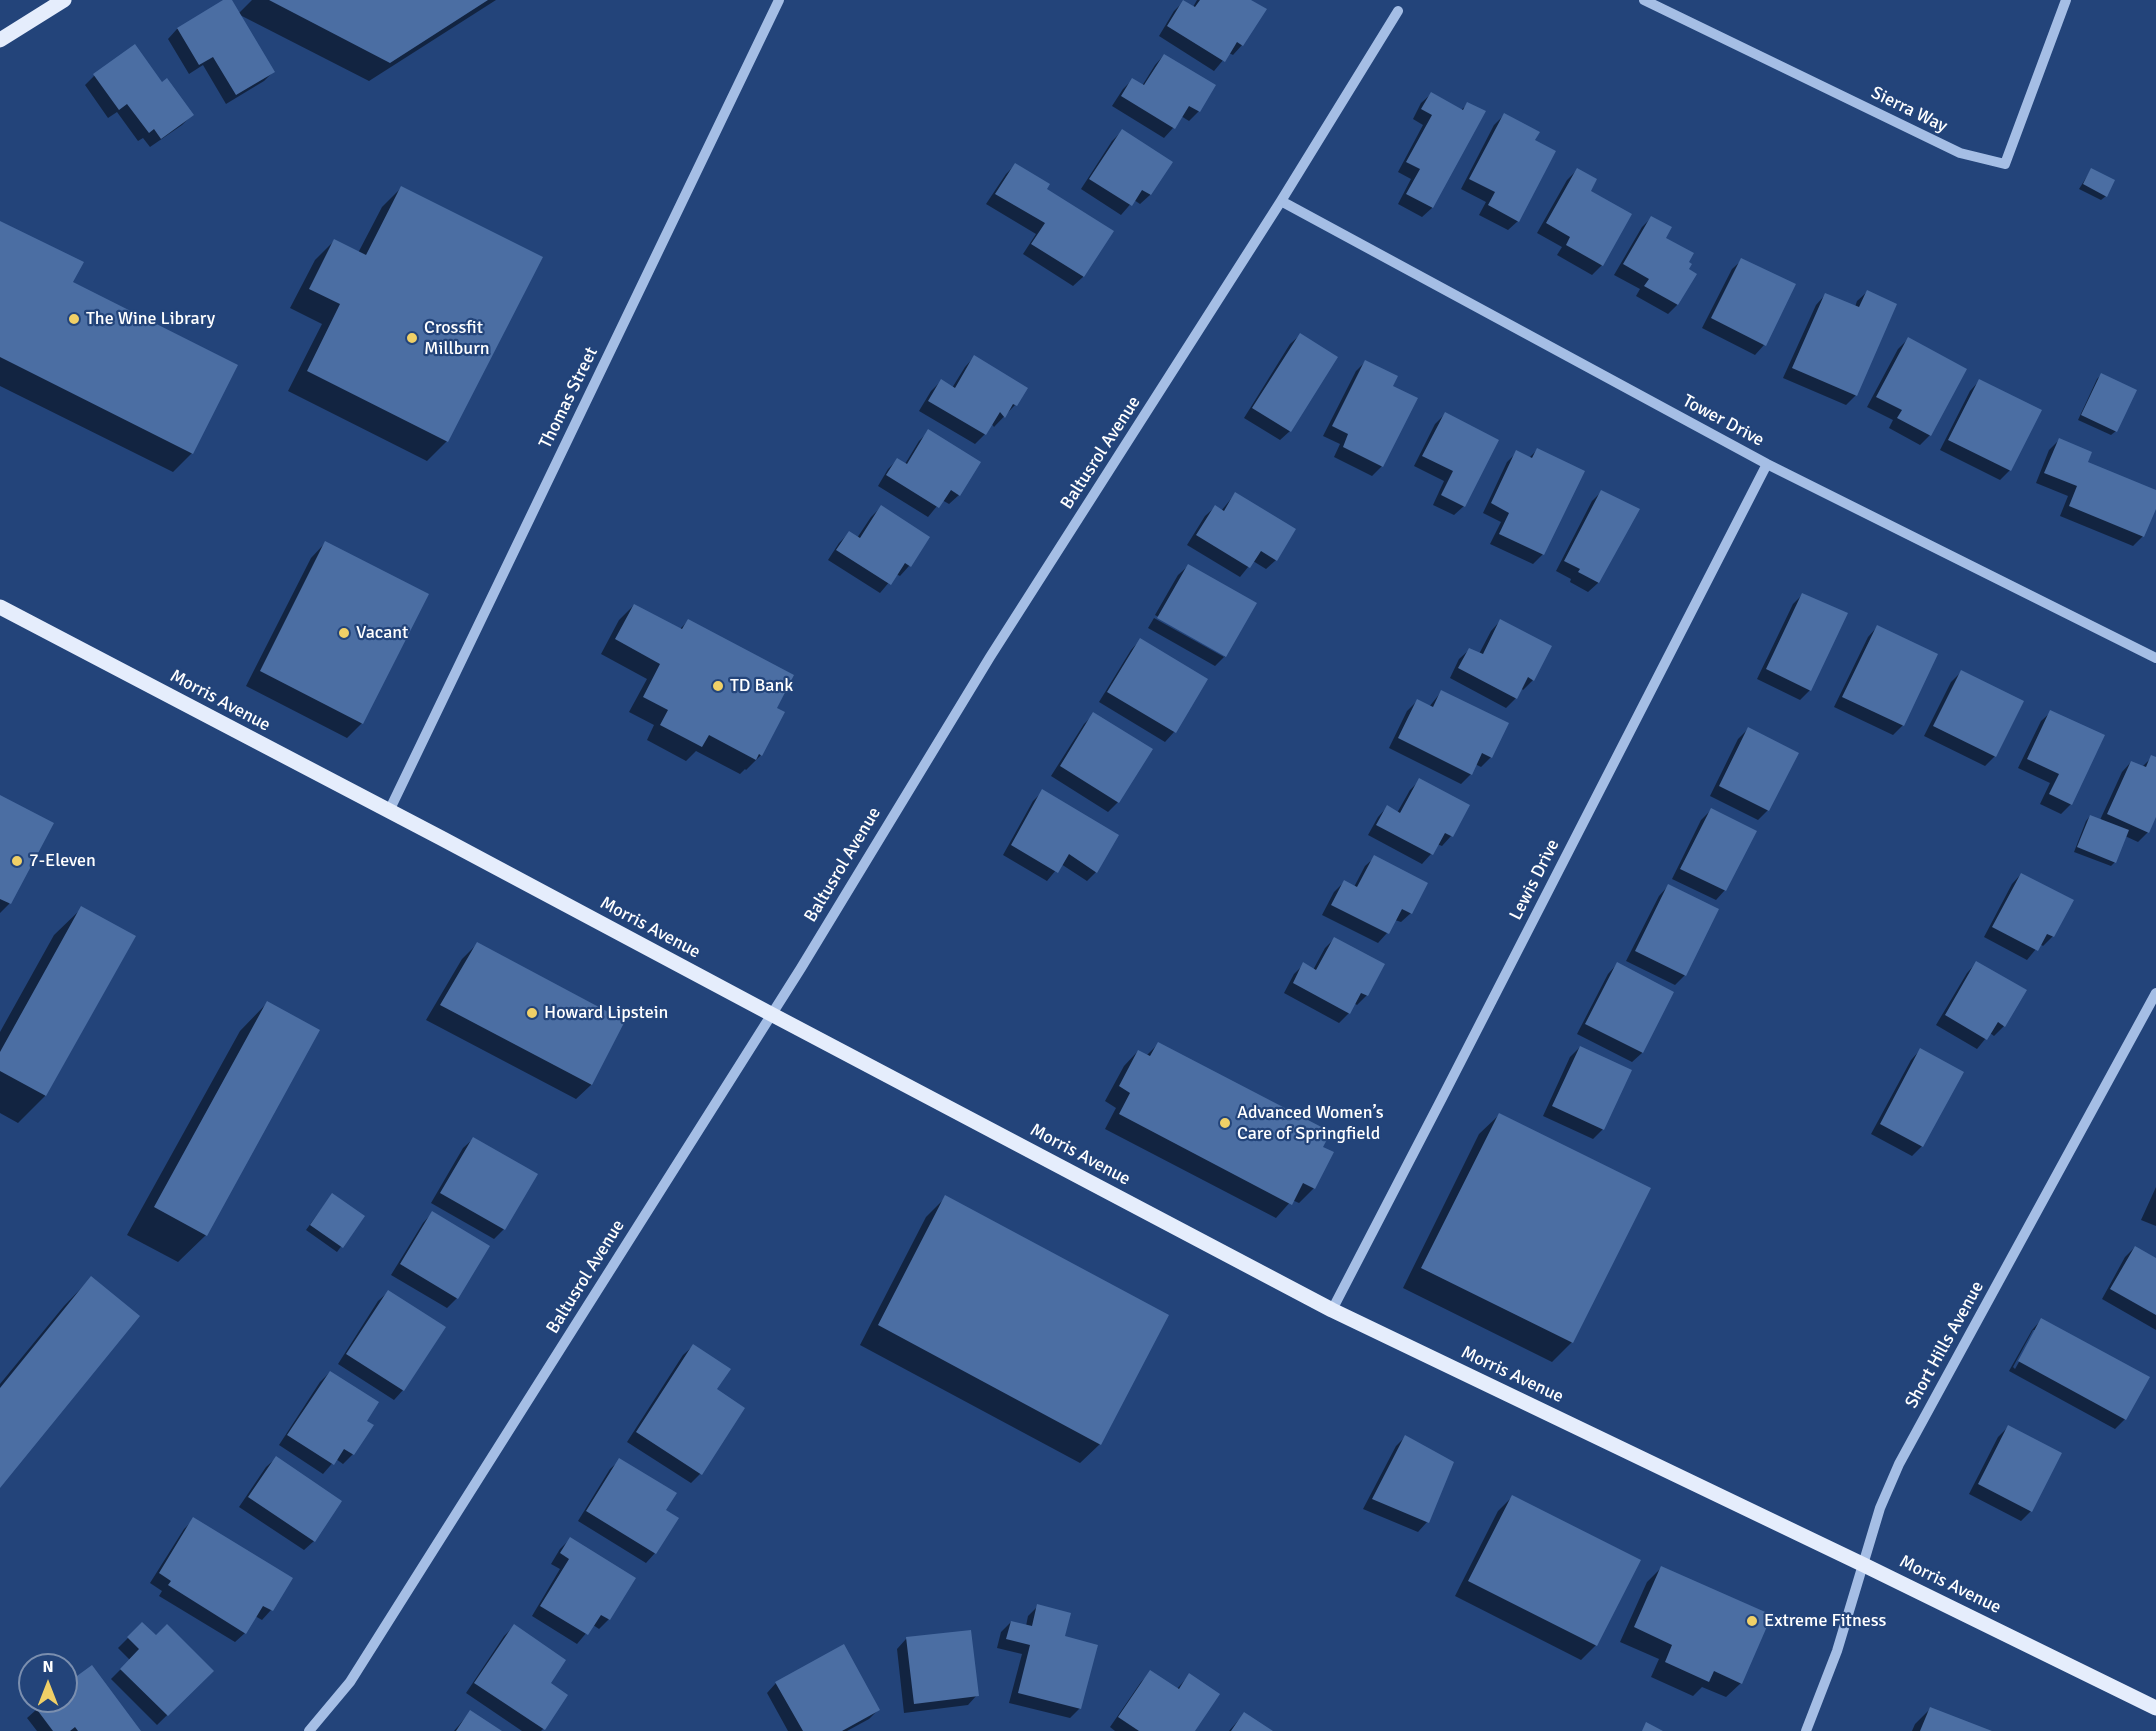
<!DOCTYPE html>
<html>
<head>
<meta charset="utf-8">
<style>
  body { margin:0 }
  #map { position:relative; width:2156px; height:1731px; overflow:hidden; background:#23447a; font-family:Signika,sans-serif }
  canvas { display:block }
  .north { position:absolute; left:18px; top:1653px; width:60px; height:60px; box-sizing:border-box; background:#23447a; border:2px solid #7b8faf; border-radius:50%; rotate:0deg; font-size:16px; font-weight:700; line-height:24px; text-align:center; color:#fff }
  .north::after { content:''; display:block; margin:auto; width:21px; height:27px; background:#f0d067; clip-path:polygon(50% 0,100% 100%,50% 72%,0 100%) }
</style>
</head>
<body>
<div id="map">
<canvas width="2156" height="1731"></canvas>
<div class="north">N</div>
</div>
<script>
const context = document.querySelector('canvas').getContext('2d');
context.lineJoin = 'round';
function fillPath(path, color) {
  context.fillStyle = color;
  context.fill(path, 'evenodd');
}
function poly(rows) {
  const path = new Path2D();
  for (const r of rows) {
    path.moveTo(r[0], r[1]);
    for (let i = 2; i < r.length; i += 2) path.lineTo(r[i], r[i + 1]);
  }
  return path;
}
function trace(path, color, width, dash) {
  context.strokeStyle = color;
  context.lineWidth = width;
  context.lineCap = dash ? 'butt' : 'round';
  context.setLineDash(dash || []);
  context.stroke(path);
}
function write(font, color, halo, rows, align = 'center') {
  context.font = font + ' Signika,sans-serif';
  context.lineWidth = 4.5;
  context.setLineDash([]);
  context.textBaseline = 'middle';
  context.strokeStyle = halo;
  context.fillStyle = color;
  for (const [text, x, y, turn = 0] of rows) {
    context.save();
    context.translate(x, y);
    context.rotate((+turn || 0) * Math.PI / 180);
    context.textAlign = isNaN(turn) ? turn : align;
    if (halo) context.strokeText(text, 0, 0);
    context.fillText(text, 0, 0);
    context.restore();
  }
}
const shadow = poly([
  [226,0,230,0,273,72,264,81,226,104,203,65,189,74,168,39,177,29],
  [252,0,496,0,369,81,238,14],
  [1197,0,1248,0,1242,45,1233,55,1229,53,1214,71,1159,36,1174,11,1184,1,1193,7],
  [1164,55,1199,111,1189,121,1181,116,1173,128,1164,138,1112,106,1123,89,1132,80,1142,86,1155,65],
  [94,76,162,84,192,115,182,125,150,147,143,138,138,141,117,112,108,118,85,85],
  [1431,94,1461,110,1468,104,1484,112,1432,208,1422,217,1398,204,1411,179,1398,172,1423,125,1413,119,1421,103],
  [1504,115,1533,141,1518,221,1508,230,1479,215,1486,202,1461,189,1494,125],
  [1122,131,1171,163,1150,195,1140,204,1134,200,1121,215,1081,189,1112,141],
  [1015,165,1045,189,1112,231,1083,277,1073,286,1023,254,1036,234,986,204,1006,174],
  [1577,170,1589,191,1602,265,1592,275,1557,255,1562,247,1537,233,1567,180],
  [2091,170,2106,196,2101,200,2079,189],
  [401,188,447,441,427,461,288,391,322,324,290,308,315,260,334,241,358,253,382,207],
  [1651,218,1664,238,1687,262,1687,270,1695,274,1677,305,1668,314,1636,296,1640,289,1614,275,1642,227],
  [0,222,71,283,192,453,173,472,0,386],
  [1742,260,1764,345,1755,355,1702,328,1732,269],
  [1867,292,1856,395,1846,405,1783,378,1816,305,1825,295,1855,307,1857,301],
  [1300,335,1290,431,1280,440,1244,418,1290,344],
  [1908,339,1965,370,1930,435,1920,445,1889,428,1893,420,1867,407,1898,349],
  [974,357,1026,388,1015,405,994,427,991,423,985,434,975,444,919,411,931,391,941,381,952,388,965,367],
  [1366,361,1382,466,1372,476,1334,457,1340,444,1323,436,1356,371],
  [2101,375,2116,431,2111,435,2078,420,2097,379],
  [1979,381,2010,470,2000,480,1940,450,1970,391],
  [1445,414,1464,506,1454,515,1433,505,1444,481,1414,466,1435,424],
  [929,431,959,495,949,504,942,500,928,517,878,486,888,469,897,460,905,464,919,441],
  [2059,440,2086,463,2156,492,2156,505,2143,536,2133,546,2060,516,2068,496,2036,483,2049,450],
  [1537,450,1543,554,1533,564,1490,544,1501,522,1483,513,1507,462,1517,452,1529,458],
  [1601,492,1638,510,1598,583,1588,592,1570,582,1571,579,1556,571,1592,501],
  [1235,494,1276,560,1266,569,1253,561,1240,577,1187,545,1205,516,1215,507,1221,511],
  [881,507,928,537,909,566,900,576,896,574,880,593,828,560,839,543,849,533,857,538,871,517],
  [325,543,362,723,347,738,246,686,311,558],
  [1188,566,1255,604,1224,657,1224,654,1155,615,1178,575],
  [1803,594,1810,690,1800,700,1757,679,1793,604],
  [634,605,680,629,688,621,775,708,761,755,746,770,745,769,740,774,696,751,686,761,647,740,654,725,629,712,647,679,601,654,619,620],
  [1154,618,1224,657,1215,666,1148,628],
  [1500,621,1533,680,1523,690,1521,688,1516,698,1506,708,1450,678,1459,659,1469,650,1479,654,1491,631],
  [1877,627,1903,725,1893,735,1834,707,1868,637],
  [1140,640,1206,680,1174,732,1165,742,1099,702,1131,650],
  [1961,672,1995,756,1985,766,1924,736,1951,682],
  [1441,692,1491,757,1481,767,1475,764,1471,774,1461,784,1389,748,1407,711,1417,701,1429,707],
  [2051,712,2071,804,2061,814,2040,804,2050,783,2018,768,2041,721],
  [1094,714,1118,802,1108,812,1051,776,1084,724],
  [1748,729,1797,753,1768,810,1758,820,1710,796,1738,739],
  [2152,757,2156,759,2156,813,2148,832,2138,842,2125,836,2115,862,2111,866,2074,852,2086,821,2090,816,2100,820,2122,772,2131,762,2142,767],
  [1420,780,1468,805,1451,836,1442,846,1437,844,1431,854,1422,864,1368,835,1378,817,1387,807,1397,813,1410,790],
  [1043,791,1096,872,1087,881,1061,864,1047,881,1003,855,1033,801],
  [0,797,52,824,9,904,0,913],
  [1711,810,1725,890,1716,900,1672,879,1701,820],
  [1375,857,1411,913,1401,922,1395,920,1387,933,1378,943,1322,915,1334,892,1344,882,1354,887,1365,866],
  [2021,874,2053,936,2043,946,2040,944,2027,960,1984,937,2012,884],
  [1668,886,1685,975,1675,985,1626,961,1659,896],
  [82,908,134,936,45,1096,18,1123,0,1113,0,1032,54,935],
  [1334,939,1367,995,1357,1005,1354,1003,1349,1013,1339,1023,1284,993,1294,974,1304,964,1313,970,1325,948],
  [477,944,623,1022,591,1085,576,1099,426,1020,462,959],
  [1976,963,2004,1026,1994,1036,1990,1033,1977,1049,1936,1025,1967,973],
  [1617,964,1672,992,1642,1053,1632,1062,1577,1034,1608,974],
  [267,1003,206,1235,178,1262,127,1235,240,1031],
  [1158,1044,1321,1147,1314,1188,1299,1203,1292,1200,1276,1218,1105,1129,1116,1108,1105,1101,1124,1066,1138,1051,1146,1056],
  [1580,1047,1603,1129,1593,1139,1543,1116,1570,1057],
  [1920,1050,1922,1146,1912,1156,1871,1134,1911,1060],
  [1499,1115,1572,1342,1552,1362,1403,1288,1479,1134],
  [473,1139,504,1229,494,1239,431,1203,463,1148],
  [2156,1187,2156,1226,2141,1220],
  [946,1197,1100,1444,1080,1463,860,1345,926,1217],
  [328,1200,363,1217,337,1252,306,1230],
  [432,1213,457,1298,447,1308,391,1275,423,1223],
  [2135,1247,2156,1259,2156,1330,2102,1299,2125,1257],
  [91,1278,0,1486,0,1384,64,1306],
  [388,1292,403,1390,394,1400,338,1364,378,1301],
  [2041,1320,2125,1419,2115,1429,2009,1371,2032,1330],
  [2033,1330,2037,1330,2015,1369,2013,1367],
  [693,1346,715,1390,700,1474,691,1483,627,1442,683,1355],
  [330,1372,353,1454,343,1464,336,1459,323,1474,279,1445,320,1382],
  [2008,1427,2031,1511,2021,1521,1969,1494,1998,1437],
  [1405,1437,1427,1522,1418,1532,1363,1509,1396,1446],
  [276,1458,314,1541,304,1550,239,1507,266,1467],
  [620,1460,664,1511,655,1553,646,1563,578,1521,610,1469],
  [1512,1497,1596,1645,1581,1660,1455,1596,1498,1511],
  [194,1519,291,1579,271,1610,262,1620,255,1616,245,1633,235,1642,159,1596,162,1591,150,1583,184,1529],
  [570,1539,609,1619,599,1629,593,1625,577,1644,532,1616,560,1569,551,1564,560,1549],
  [1661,1568,1741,1683,1726,1697,1702,1687,1693,1696,1651,1677,1659,1659,1620,1642,1647,1582],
  [1038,1606,1063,1637,1080,1708,1070,1718,1009,1703,1022,1654,997,1648,1001,1632,1011,1622,1026,1626,1028,1616],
  [142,1624,156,1637,212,1671,157,1725,111,1679,130,1660,118,1648],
  [514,1626,549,1683,543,1729,541,1731,522,1731,466,1693,504,1636],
  [906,1639,977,1695,968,1705,904,1713,897,1649],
  [1151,1672,1177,1689,1189,1675,1193,1731,1115,1731,1110,1727,1141,1682],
  [776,1683,879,1709,869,1719,847,1731,788,1731,767,1693],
  [66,1686,139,1731,37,1731,27,1718,46,1701,66,1701],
  [1930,1709,1988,1731,1912,1731,1915,1724],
  [470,1712,499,1731,454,1731],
  [1244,1714,1271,1731,1229,1731]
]);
const building = poly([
  [223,0,232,0,275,72,236,95,213,57,199,65,177,28],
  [269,0,488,0,390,63],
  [1183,0,1195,7,1200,0,1251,0,1267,9,1243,46,1237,42,1225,62,1167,26],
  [135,44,162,82,167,78,194,115,161,139,154,129,149,133,127,104,119,110,93,74],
  [1164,54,1216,85,1200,112,1189,106,1175,129,1121,96,1132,78,1144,85],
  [1431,92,1463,110,1467,102,1486,111,1433,208,1406,194,1420,169,1406,162,1432,115,1421,109],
  [1504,113,1540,132,1535,140,1556,151,1519,222,1488,205,1495,192,1469,179],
  [1122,129,1173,162,1151,195,1142,190,1132,206,1089,179],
  [1015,163,1050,184,1047,189,1114,231,1084,277,1031,244,1045,223,995,194],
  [1577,168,1597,179,1591,191,1632,214,1603,266,1566,245,1570,237,1546,223],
  [2091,168,2115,180,2107,197,2083,184],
  [401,186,543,257,448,442,307,371,340,304,309,289,334,239,366,255],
  [1651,216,1672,227,1666,238,1694,253,1689,262,1692,264,1689,269,1697,274,1678,305,1644,286,1649,279,1623,264],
  [0,221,84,262,73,282,238,365,193,454,0,357],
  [1741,258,1796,284,1766,346,1711,318],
  [1867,290,1897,304,1857,396,1792,368,1825,293,1859,307],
  [1300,333,1338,357,1291,432,1252,408],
  [1908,337,1967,369,1931,436,1897,418,1902,410,1876,397],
  [974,355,1028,388,1017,406,1013,404,1005,418,1000,412,986,435,928,401,941,379,955,388],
  [1365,360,1398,376,1393,386,1418,398,1383,467,1343,447,1348,434,1332,426],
  [2101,373,2137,390,2117,432,2081,415],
  [1979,379,2042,410,2011,471,1948,440],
  [1445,412,1499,440,1465,507,1441,495,1453,471,1422,456],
  [928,429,981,462,960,496,951,490,939,508,886,475,897,458,907,464],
  [2059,438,2092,452,2088,462,2156,490,2156,509,2144,537,2069,506,2077,486,2044,473],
  [1537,448,1585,471,1544,555,1499,534,1509,513,1491,503,1516,450,1532,458],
  [1601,490,1640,509,1599,583,1578,572,1580,569,1564,561],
  [1235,492,1296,529,1277,561,1261,551,1250,568,1196,535,1215,505,1224,511],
  [881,505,930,537,911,567,905,563,891,585,836,550,849,531,860,538],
  [325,541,429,594,363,724,260,671],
  [1188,564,1257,603,1226,657,1157,618],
  [1802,593,1848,613,1811,691,1766,669],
  [634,604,682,629,688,619,794,675,777,708,785,712,762,756,759,754,756,760,709,735,702,747,660,725,668,710,643,697,660,664,615,639],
  [1500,619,1552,646,1534,681,1528,677,1517,699,1458,668,1469,648,1483,654],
  [1877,625,1938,654,1904,726,1842,697],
  [1140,638,1208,679,1176,733,1107,692],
  [1961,670,2024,701,1996,757,1933,726],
  [1441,690,1509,723,1492,758,1482,753,1472,775,1398,738,1417,699,1433,707],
  [2050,710,2105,735,2072,805,2049,794,2059,774,2027,759],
  [1093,712,1153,749,1119,803,1060,766],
  [1748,727,1799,753,1769,811,1719,786],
  [2151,755,2156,757,2156,817,2149,833,2107,814,2131,761,2146,767],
  [1419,778,1470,805,1453,837,1445,833,1433,855,1376,825,1387,805,1400,813],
  [1042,789,1119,835,1097,873,1069,854,1058,873,1011,845],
  [0,795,54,823,11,904,0,899],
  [1711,808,1757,831,1726,891,1680,869],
  [2090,815,2129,830,2116,863,2077,847],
  [1374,855,1428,883,1412,914,1402,909,1389,934,1331,905,1344,880,1357,887],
  [2021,873,2074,900,2054,937,2047,934,2038,951,1992,927],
  [1668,884,1719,909,1686,976,1635,951],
  [81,906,136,936,46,1096,0,1071,0,1052],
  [1334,937,1385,964,1368,996,1361,993,1350,1014,1293,983,1303,962,1316,970],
  [477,942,625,1021,592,1085,440,1005],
  [1976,961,2027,990,2005,1027,1998,1022,1987,1040,1945,1015],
  [1617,962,1674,992,1643,1053,1585,1024],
  [267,1001,320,1030,207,1236,154,1207],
  [1158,1042,1331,1132,1323,1147,1334,1152,1315,1189,1303,1183,1292,1205,1119,1114,1130,1093,1119,1086,1138,1050,1150,1056],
  [1580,1046,1632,1070,1604,1130,1552,1106],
  [1920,1048,1964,1072,1923,1147,1880,1124],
  [1499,1113,1651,1188,1573,1343,1421,1268],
  [473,1137,538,1174,505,1230,440,1193],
  [332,1193,365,1216,343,1248,310,1225],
  [945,1195,1169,1315,1101,1445,878,1325],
  [432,1211,490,1246,458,1299,400,1264],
  [2135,1246,2156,1258,2156,1315,2110,1289],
  [91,1276,140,1316,0,1488,0,1388],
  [388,1290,446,1327,404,1391,346,1354],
  [2041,1318,2150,1377,2126,1420,2018,1361],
  [693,1344,731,1369,717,1389,745,1408,702,1475,636,1432],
  [330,1371,379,1402,367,1421,374,1425,354,1455,344,1449,334,1465,287,1435],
  [2008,1425,2062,1453,2032,1512,1978,1484],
  [1405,1435,1454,1462,1429,1523,1372,1499],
  [276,1456,342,1501,315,1542,248,1497],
  [619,1458,677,1493,666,1510,679,1518,656,1554,586,1511],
  [1512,1495,1641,1560,1597,1646,1468,1581],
  [193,1517,293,1578,273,1611,263,1606,246,1634,168,1585,171,1581,159,1573],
  [570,1537,636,1578,610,1620,601,1615,588,1635,540,1606,569,1559,560,1553],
  [1661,1566,1772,1615,1742,1684,1714,1671,1709,1682,1665,1662,1672,1645,1634,1627],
  [1037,1604,1071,1613,1065,1636,1098,1645,1081,1709,1018,1693,1030,1645,1006,1639,1011,1621,1032,1626],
  [142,1622,156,1635,167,1624,214,1671,168,1716,120,1669,139,1649,127,1637],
  [514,1624,566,1660,551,1683,568,1695,545,1730,474,1683],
  [971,1630,979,1696,914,1704,906,1637],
  [844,1644,880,1710,842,1731,803,1731,775,1682],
  [92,1665,141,1731,78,1731,75,1727,70,1731,53,1731,35,1707,44,1701,66,1701,66,1684],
  [1150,1670,1179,1689,1189,1673,1220,1694,1195,1731,1139,1731,1118,1717],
  [1930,1707,1992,1731,1920,1731],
  [470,1710,502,1731,456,1731],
  [1244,1712,1273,1731,1231,1731],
  [1646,1722,1663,1731,1642,1731]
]);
const minor = poly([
  [1644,0,1960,153,2005,164,2066,0],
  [1281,201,1767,464,2156,658],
  [389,811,779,0],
  [1332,1310,1441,1100,1767,464],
  [309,1731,350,1682,432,1552,801,968,990,657,1281,201,1398,11],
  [1806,1731,1837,1651,1880,1508,1899,1464,2156,993]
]);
const major = poly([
  [0,40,64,0],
  [0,607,443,839,771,1014,1332,1310,1864,1565,2156,1708]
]);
const markers = [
  [74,319,6,"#f0d067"],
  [412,338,6,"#f0d067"],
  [344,633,6,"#f0d067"],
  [718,686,6,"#f0d067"],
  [17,861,6,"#f0d067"],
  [532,1013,6,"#f0d067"],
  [1225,1123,6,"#f0d067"],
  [1752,1621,6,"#f0d067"]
];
const streetNames = [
  ["Sierra Way",1909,110,26],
  ["Thomas Street",569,398,-64],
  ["Tower Drive",1723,421,28],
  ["Baltusrol Avenue",1101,453,-57],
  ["Morris Avenue",220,701,28],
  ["Baltusrol Avenue",843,865,-59],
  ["Lewis Drive",1535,880,-63],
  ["Morris Avenue",650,928,28],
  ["Morris Avenue",1080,1155,28],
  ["Baltusrol Avenue",586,1277,-58],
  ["Short Hills Avenue",1945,1345,-61],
  ["Morris Avenue",1512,1375,25],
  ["Morris Avenue",1950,1585,26]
];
const poiNames = [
  ["The Wine Library",86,319],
  ["Crossfit",424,328],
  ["Millburn",424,349],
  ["Vacant",356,633],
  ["TD Bank",730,686],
  ["7-Eleven",29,861],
  ["Howard Lipstein",544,1013],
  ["Advanced Women’s",1237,1113],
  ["Care of Springfield",1237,1134],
  ["Extreme Fitness",1764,1621]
];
fillPath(shadow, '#0007');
fillPath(building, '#4b6ea3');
trace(minor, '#a5bee5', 10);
trace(major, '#e5edfc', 15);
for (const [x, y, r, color] of markers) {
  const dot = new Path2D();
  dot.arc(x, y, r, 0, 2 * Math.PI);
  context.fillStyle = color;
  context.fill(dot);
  trace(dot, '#23447a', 2);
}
write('18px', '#fff', '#23447a', streetNames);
write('18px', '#fff', '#23447a', poiNames, 'left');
</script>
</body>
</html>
